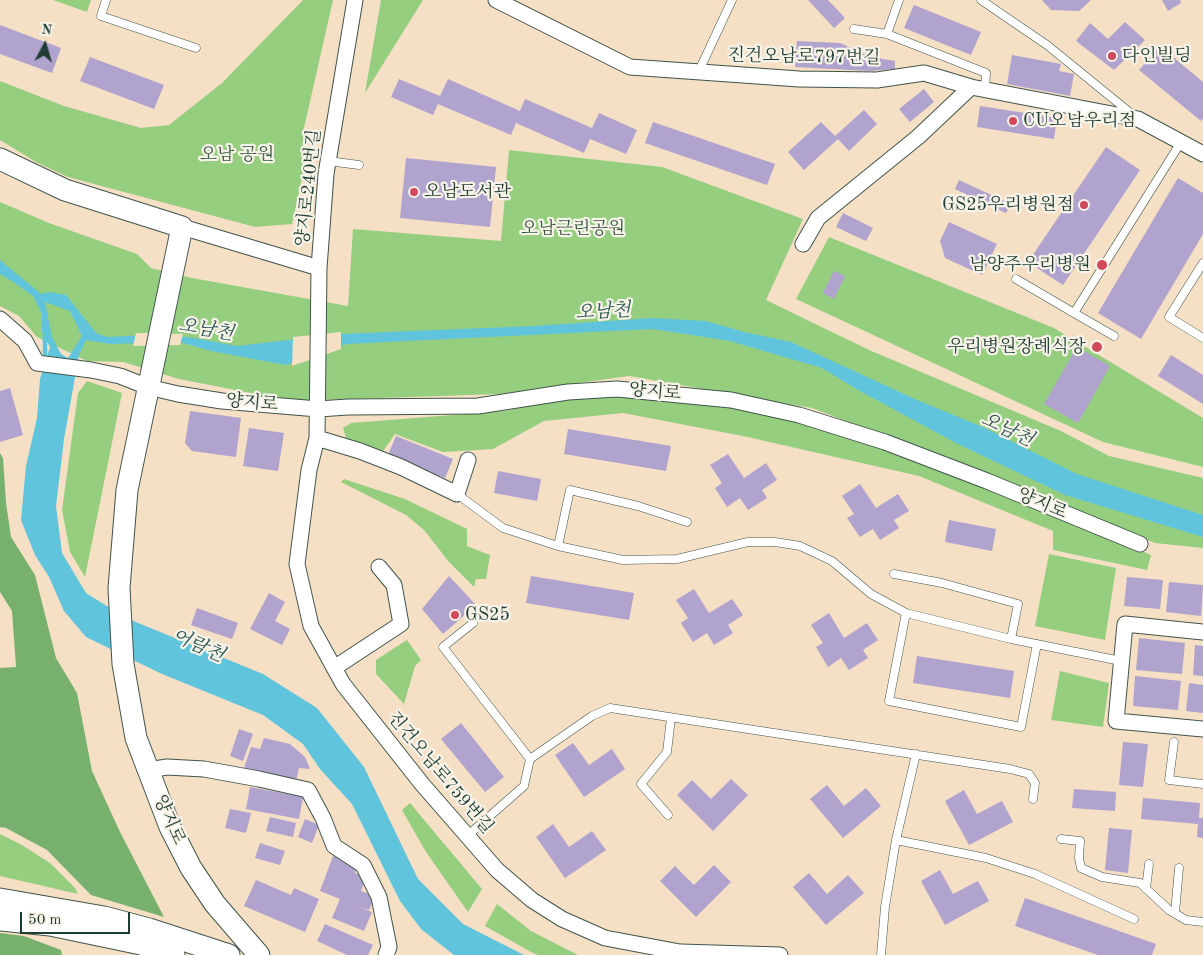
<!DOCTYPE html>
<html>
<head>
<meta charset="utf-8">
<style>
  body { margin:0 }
  #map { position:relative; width:1203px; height:955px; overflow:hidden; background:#f5dfc5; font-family:"Old Standard TT",serif }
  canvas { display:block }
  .north { position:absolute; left:20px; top:20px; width:50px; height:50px; -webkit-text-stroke:4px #f7f3e8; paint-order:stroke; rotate:6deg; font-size:14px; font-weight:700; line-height:20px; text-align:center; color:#1f3d34 }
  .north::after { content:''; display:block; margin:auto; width:18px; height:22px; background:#1f3d34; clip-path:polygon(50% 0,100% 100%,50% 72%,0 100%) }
  .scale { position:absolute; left:20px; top:912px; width:110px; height:22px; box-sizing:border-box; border:2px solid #1f3d34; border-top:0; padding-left:6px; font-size:15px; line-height:18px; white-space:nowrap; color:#1f3d34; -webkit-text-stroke:4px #f7f3e8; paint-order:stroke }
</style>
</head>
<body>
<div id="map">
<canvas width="1203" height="955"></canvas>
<div class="north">N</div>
<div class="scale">50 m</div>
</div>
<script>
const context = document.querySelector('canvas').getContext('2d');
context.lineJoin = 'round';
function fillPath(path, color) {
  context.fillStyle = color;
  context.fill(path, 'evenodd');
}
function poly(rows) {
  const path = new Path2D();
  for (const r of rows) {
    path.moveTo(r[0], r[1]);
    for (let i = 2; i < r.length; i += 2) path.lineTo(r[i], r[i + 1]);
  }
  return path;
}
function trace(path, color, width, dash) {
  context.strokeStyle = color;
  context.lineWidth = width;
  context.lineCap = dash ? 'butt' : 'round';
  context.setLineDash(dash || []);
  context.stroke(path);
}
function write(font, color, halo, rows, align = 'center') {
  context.font = font + ' "Old Standard TT","Noto Serif KR",serif';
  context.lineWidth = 4.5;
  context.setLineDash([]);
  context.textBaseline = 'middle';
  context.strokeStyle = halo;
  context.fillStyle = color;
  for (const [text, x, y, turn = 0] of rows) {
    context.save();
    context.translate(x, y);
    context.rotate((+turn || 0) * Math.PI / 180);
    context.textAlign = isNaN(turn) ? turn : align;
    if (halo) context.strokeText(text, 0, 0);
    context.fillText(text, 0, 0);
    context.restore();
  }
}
const green = poly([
  [53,0,91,0,87,12],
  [303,0,333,0,304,128,303,173,292,224,255,227,68,177,36,162,0,140,0,81,64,106,141,128,169,125,222,83],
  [381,0,423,0,365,93],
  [509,150,662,167,803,219,766,300,869,350,1061,431,1109,456,1203,478,1203,548,1155,543,1062,504,812,408,629,376,499,394,292,401,179,379,123,362,87,361,37,337,19,316,0,306,0,202,49,223,137,254,151,268,192,278,348,306,353,229,501,241],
  [829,237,1054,328,1203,418,1203,467,1103,442,796,299],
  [87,381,122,393,85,577,70,552,62,510,78,393],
  [618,395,735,406,817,426,905,457,1053,514,1151,555,1147,570,1053,550,1053,531,919,476,743,436,623,413,544,421,493,449,461,451,443,452,395,434,383,451,346,438,343,428,351,423,504,411,554,401],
  [344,479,405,499,467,529,467,546,490,555,486,579,476,579,474,587,449,562,424,530,406,515,341,482],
  [1049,554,1116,568,1105,640,1035,626],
  [407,640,421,660,415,666,404,704,376,674,376,660],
  [1060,671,1109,683,1103,727,1051,720],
  [410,803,482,889,468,912,426,852,402,810],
  [0,834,22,845,50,863,75,888,78,894,0,876],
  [497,904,531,931,578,955,538,955,531,952,485,926]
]);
const forest = poly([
  [0,453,3,458,6,503,11,537,35,575,56,658,77,693,92,771,120,832,164,917,91,895,47,850,6,828,0,827,0,668,16,667,12,611,0,592],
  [0,933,24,936,61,950,62,955,0,955]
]);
const water = poly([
  [0,260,41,294,50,292,66,295,96,333,107,337,152,335,188,337,237,346,341,334,534,326,653,318,706,321,744,332,791,342,917,400,985,428,1077,474,1203,515,1203,537,1065,495,956,443,858,390,822,368,730,341,653,329,346,344,286,365,211,351,180,342,110,344,86,340,79,355,64,439,56,506,62,553,86,593,126,618,263,674,317,708,364,767,418,879,463,924,524,955,454,955,421,929,400,901,352,804,320,769,303,744,263,715,162,674,86,637,64,611,49,577,35,555,21,520,26,466,37,418,40,379,50,347,42,332,42,314,33,296,15,283,0,274],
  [45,302,70,311,82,336,68,358,61,354,52,337]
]);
const pier = poly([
  [341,332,341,349,292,366,293,337],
  [136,333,152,333,183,334,180,345,133,346]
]);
const stream = poly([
  [45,360,45,333]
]);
const building = poly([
  [808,0,828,0,845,18,834,28],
  [1042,0,1091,0,1079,11,1051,10],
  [1162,0,1180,0,1181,3,1168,11],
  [914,5,981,32,971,55,904,28],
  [1125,22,1145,40,1114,70,1076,41,1090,23,1108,39],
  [0,25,61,48,52,73,0,54],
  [797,41,840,43,871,57,895,61,895,69,869,71,795,67],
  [1160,46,1203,82,1203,118,1201,121,1139,70],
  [1012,55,1061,64,1059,71,1074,74,1070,96,1007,84],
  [90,57,164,85,154,109,80,81],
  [399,79,440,96,448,79,520,111,525,99,592,128,599,113,637,130,626,154,590,139,584,153,516,123,511,135,438,104,433,115,391,97],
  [924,89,934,102,910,122,899,109],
  [980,106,1057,118,1054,139,977,127],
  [864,110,877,124,849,151,838,139,804,170,788,152,821,122,835,136],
  [653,122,775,164,767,185,645,143],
  [1106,147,1140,170,1063,285,1028,262],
  [406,158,496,167,490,227,400,218],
  [1178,178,1203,193,1203,234,1141,339,1098,313],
  [959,180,1011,204,1006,213,955,189],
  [843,213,873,228,866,241,836,227],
  [949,222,997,244,982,275,945,258,940,241],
  [834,271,845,276,834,299,823,293],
  [1077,347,1110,366,1078,423,1044,404],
  [1171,355,1203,375,1203,404,1158,376],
  [10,388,23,435,0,442,0,391],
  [190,411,241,418,236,457,192,451,185,443],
  [249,428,284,433,278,471,243,466],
  [568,429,671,446,666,471,564,454],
  [396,436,453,459,445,478,388,455],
  [728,454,744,478,766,463,777,480,762,490,767,498,748,510,740,498,727,507,715,488,722,483,710,465],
  [498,471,541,479,537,501,494,493],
  [860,484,876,508,898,494,909,511,894,520,899,528,880,540,873,529,860,537,847,518,854,514,842,496],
  [949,520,996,529,992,551,945,542],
  [449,576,476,605,443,634,422,609],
  [531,576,634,593,629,620,526,603],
  [1127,577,1163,580,1160,609,1124,606],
  [1169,582,1203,585,1201,616,1166,612],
  [694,589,709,613,732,599,743,615,728,625,733,633,714,645,707,633,693,642,681,623,688,618,676,600],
  [269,593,285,602,275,621,290,629,282,645,250,629],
  [197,608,238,623,232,639,191,625],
  [829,613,844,638,867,623,878,640,863,650,868,658,849,670,841,658,828,667,816,647,823,643,811,625],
  [1139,638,1185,643,1182,674,1136,670],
  [1195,645,1203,646,1203,676,1193,675],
  [917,656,1014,671,1010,698,913,683],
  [1135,676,1181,681,1178,710,1133,706],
  [1189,683,1203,685,1203,713,1186,711],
  [461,723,504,777,485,792,441,739],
  [239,729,253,734,243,761,230,756],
  [264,738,290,744,305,757,310,769,299,768,296,781,244,768,251,747,260,749],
  [1123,742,1148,744,1143,787,1119,785],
  [573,743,589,765,612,749,625,769,584,797,555,755],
  [731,779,748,795,713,831,677,795,692,780,711,799],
  [827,785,844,806,866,788,881,806,843,838,810,799],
  [250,787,303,797,299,819,246,809],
  [1074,789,1116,792,1115,811,1072,808],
  [964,790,977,814,1002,801,1013,822,969,845,945,801],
  [1143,798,1200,803,1199,818,1203,818,1203,838,1197,837,1198,824,1141,819],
  [230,809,251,813,246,833,225,828],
  [270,817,296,823,293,837,266,831],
  [305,819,319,825,312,843,298,837],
  [553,824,569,847,592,831,606,850,565,878,536,837],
  [1109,828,1132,830,1128,873,1105,870],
  [260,843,285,851,280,865,255,858],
  [333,856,358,866,355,873,366,877,361,891,375,896,369,910,357,906,372,912,364,931,332,918,340,899,320,891],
  [714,865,731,882,696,917,660,881,675,866,694,885],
  [940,870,953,894,978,881,989,901,945,925,921,881],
  [809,873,827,894,848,875,864,893,826,925,793,887],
  [256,880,291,895,294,888,319,899,305,932,244,906],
  [1025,898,1156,944,1152,955,1098,955,1015,926],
  [325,924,373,945,368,955,347,955,317,941]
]);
const lane = poly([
  [106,0,101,16,196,48],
  [981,0,1047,45,1133,115],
  [854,29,887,34,986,73,985,90],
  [887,34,899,0],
  [698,73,732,0],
  [328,161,359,165],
  [1203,263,1169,317,1203,338],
  [1016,279,1074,313,1181,142],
  [1074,313,1114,336],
  [457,494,503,528,558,546,623,560,677,559,748,542,775,542,800,546,832,561,871,594,906,613,1011,639,1121,661],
  [558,546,570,490,638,506,687,522],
  [894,574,942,583,1018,604,1011,639],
  [906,613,889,701,1021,727,1037,644],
  [1174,742,1169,780,1203,784],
  [530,759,592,716,610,708,1010,769,1029,774,1035,783,1033,799],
  [668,815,641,784,667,752,671,718],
  [467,836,524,786,530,759,443,647,473,623],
  [1061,839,1080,841,1079,858,1081,868,1102,877,1140,883,1169,910,1186,920,1203,922],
  [896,840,986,858,1035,874,1134,919],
  [1146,889,1149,864],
  [1175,913,1179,868],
  [881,955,885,907,896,840,916,754]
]);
const street = poly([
  [496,0,630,67,799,79,877,80,924,73,971,87,1138,119,1203,154],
  [182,227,319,268,326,174,355,0],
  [803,244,818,218,918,137,971,87],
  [319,268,317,438,309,470,297,564,311,626,343,684,422,784,497,870,532,900,562,919,605,938,680,952,780,955],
  [0,319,25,341,37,363,91,370,120,376,148,387,178,394,222,401,318,409,348,407,478,406,568,392,617,389,731,400,799,415,885,442,987,481,1140,544],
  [317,438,360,451,401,467,457,494,468,460],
  [1203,632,1125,624,1116,721,1203,729],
  [334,668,401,624,394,585,379,567],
  [148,770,167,767,204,769,259,779,308,790,323,818,334,846,363,865,379,897,389,947,386,955]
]);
const secondary = poly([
  [0,159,65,190,182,227,127,490,119,588,123,664,136,738,170,827,191,868,215,904,259,955],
  [0,899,104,917,149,929,229,955],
  [0,920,50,925,141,944,174,955]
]);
const markers = [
  [1112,56,5,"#d1495b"],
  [1013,121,5,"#d1495b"],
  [414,192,5,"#d1495b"],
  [1084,205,5,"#d1495b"],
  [1102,265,6,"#d1495b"],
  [1097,347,6,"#d1495b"],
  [455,615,5,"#d1495b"]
];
const poiNames = [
  ["다인빌딩",1122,56],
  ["CU오남우리점",1023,121],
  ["오남도서관",424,192],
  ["GS25우리병원점",1074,205,"right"],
  ["남양주우리병원",1091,265,"right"],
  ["우리병원장례식장",1086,347,"right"],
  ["GS25",465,615]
];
const streetNames = [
  ["진건오남로797번길",804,57,1],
  ["양지로240번길",309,188,-84],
  ["양지로",655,392,5],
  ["양지로",252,403,5],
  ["양지로",1042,504,23],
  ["진건오남로759번길",440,773,50],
  ["양지로",169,820,66]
];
const parkNames = [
  ["오남 공원",237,155],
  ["오남근린공원",573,229]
];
const waterNames = [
  ["오남천",603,312,-3],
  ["오남천",206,330,10],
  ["오남천",1007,430,25],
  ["어람천",198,646,24]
];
fillPath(green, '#96ce80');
fillPath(forest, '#78b16e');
fillPath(water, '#60c4dd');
fillPath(pier, '#f5dfc5');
trace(stream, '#60c4dd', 4.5);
fillPath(building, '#b0a3ce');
trace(lane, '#3f554a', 9);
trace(street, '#3f554a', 17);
trace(secondary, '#3f554a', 23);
trace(lane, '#fff', 8);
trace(street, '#fff', 15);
trace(secondary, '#fff', 21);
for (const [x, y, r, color] of markers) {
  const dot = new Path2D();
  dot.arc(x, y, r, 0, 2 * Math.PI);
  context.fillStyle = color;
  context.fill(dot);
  trace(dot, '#f7f3e8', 2);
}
write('18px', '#1f3d34', '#f7f3e8', poiNames, 'left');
write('18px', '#1f3d34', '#f7f3e8', streetNames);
write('18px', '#375a43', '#f7f3e8', parkNames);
write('italic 19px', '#2c5856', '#f7f3e8', waterNames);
</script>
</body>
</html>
